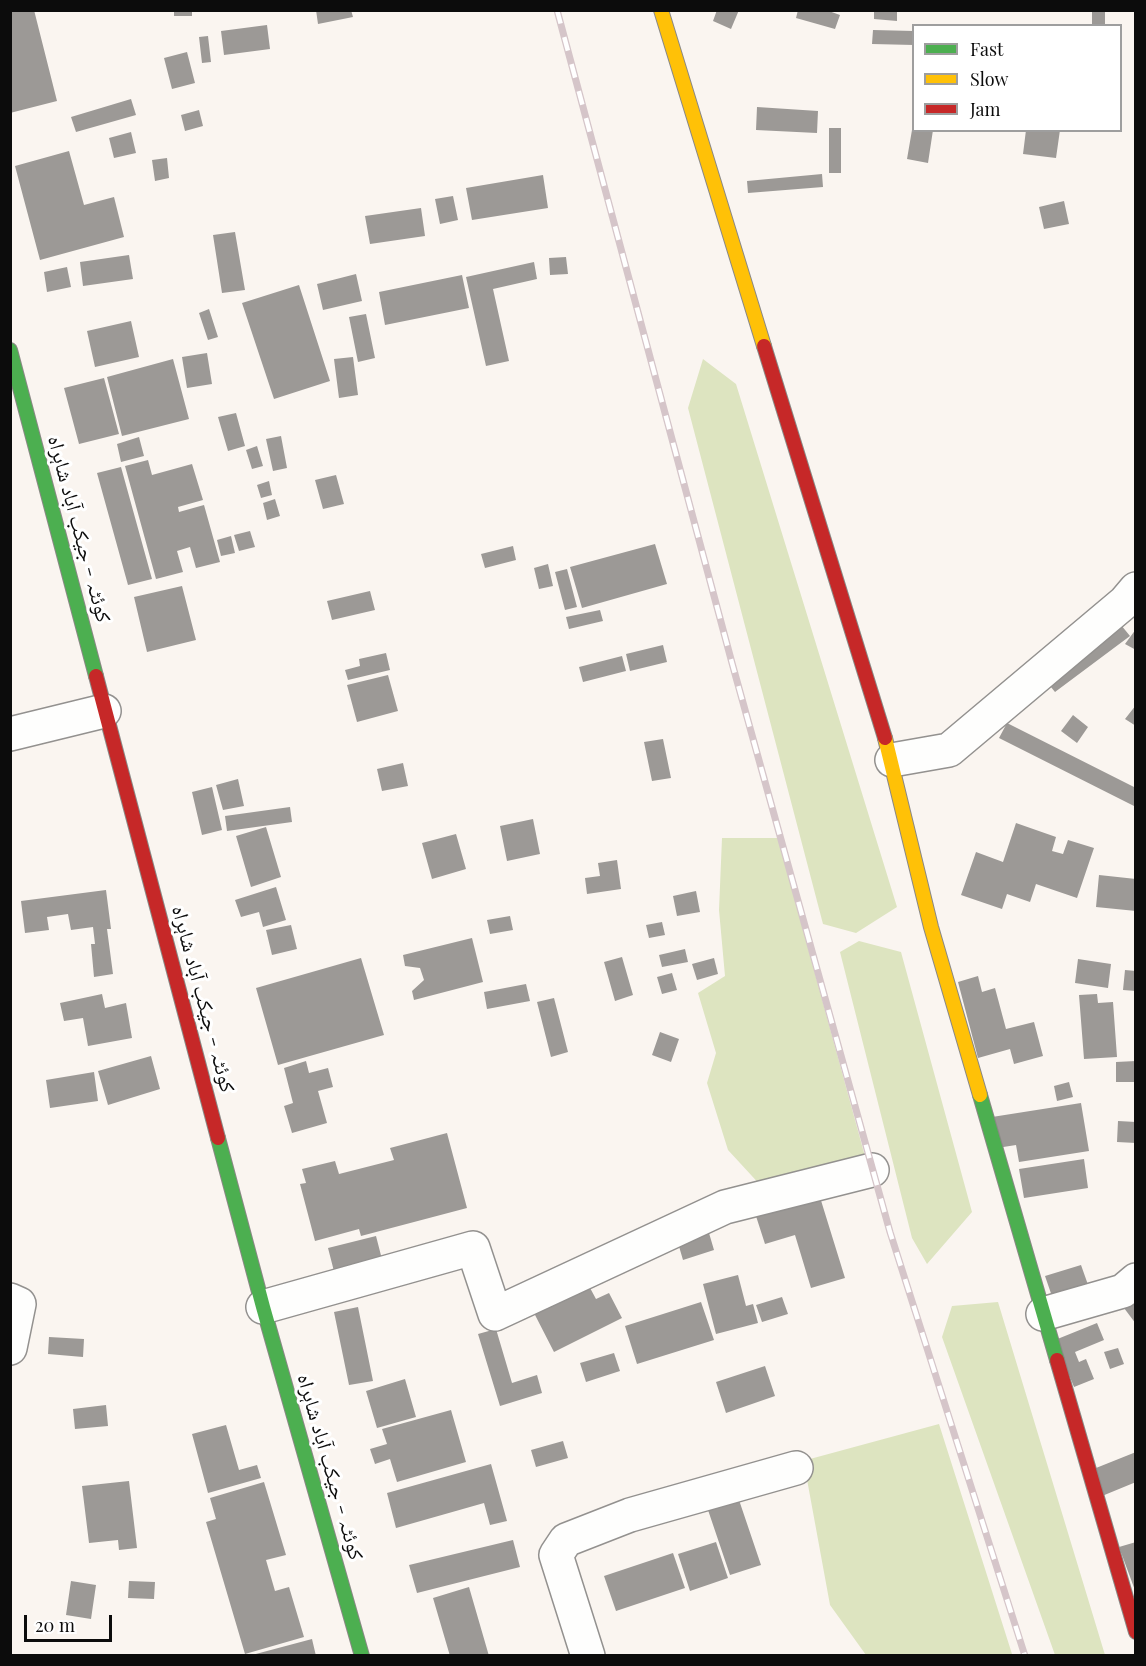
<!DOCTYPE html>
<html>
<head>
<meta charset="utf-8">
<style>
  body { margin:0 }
  #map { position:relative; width:1146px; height:1666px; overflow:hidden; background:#faf5f0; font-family:"Playfair Display",serif }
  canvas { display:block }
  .frame { position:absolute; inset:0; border:12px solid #0c0c0c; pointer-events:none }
  .legend { position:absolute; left:912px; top:24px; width:210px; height:108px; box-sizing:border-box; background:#fff; border:2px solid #9e9e9e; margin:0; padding:8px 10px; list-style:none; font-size:18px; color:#0c0c0c }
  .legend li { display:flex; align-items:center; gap:12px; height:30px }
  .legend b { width:30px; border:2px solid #9e9e9e }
  .scale { position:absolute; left:24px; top:1615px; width:88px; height:27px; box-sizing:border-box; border:3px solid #0c0c0c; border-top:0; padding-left:8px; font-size:18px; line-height:21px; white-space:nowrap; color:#0c0c0c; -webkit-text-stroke:4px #fff; paint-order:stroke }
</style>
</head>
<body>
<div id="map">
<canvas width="1146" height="1666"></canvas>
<div class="frame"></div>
<ul class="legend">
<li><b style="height:8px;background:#4caf50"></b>Fast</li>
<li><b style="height:8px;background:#ffc107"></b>Slow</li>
<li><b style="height:8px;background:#c62828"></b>Jam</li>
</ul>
<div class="scale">20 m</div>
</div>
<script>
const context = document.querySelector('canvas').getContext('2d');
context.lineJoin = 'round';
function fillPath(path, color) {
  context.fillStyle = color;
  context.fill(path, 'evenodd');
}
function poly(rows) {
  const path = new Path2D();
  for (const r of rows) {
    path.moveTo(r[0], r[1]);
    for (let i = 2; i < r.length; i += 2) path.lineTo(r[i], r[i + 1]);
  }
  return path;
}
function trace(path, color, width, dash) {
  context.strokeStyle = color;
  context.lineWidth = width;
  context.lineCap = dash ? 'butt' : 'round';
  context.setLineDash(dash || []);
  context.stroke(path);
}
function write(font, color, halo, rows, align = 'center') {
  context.font = font + ' "Playfair Display","Noto Naskh Arabic",serif';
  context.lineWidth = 6;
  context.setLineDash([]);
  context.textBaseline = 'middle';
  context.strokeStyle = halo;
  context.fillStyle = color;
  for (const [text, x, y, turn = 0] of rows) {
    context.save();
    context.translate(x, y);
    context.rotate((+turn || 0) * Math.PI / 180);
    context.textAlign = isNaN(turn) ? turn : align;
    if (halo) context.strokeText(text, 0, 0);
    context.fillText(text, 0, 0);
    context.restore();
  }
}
const forest = poly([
  [703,359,736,384,897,907,856,933,823,924,688,408],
  [722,838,778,838,866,1160,763,1188,728,1150,707,1083,716,1053,698,993,725,976,719,910],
  [859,941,901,952,972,1212,927,1264,912,1238,840,952],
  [998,1302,1105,1655,1055,1655,942,1337,952,1306],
  [939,1424,1012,1654,866,1655,830,1605,806,1474,810,1459]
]);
const building = poly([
  [10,10,34,10,57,101,10,113],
  [174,10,192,10,192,16,174,16],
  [316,10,351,10,353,17,318,24],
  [717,10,739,10,731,29,713,21],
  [798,10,826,10,840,15,835,29,796,18],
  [874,10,897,10,897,21,874,19],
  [1092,10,1105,10,1105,24,1092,24],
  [267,25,270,49,224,55,221,31],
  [873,30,914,31,914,45,872,44],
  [208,36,211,62,202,63,199,37],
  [187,52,195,83,172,89,164,58],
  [131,99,136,115,76,132,71,117],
  [757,107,818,111,817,133,756,130],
  [199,110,203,126,185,131,181,115],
  [829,128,841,128,841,173,829,173],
  [912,130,933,130,928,163,907,159],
  [1026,130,1060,130,1056,158,1023,154],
  [131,132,136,153,114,158,109,138],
  [69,151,84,205,114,197,124,237,40,260,15,166],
  [167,158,169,178,155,181,152,160],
  [822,174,823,187,748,193,747,181],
  [543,175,548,208,472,220,466,188],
  [453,196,458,220,440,224,435,199],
  [1064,201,1069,224,1044,229,1039,207],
  [421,208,425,236,370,244,365,216],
  [235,232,245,290,222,293,213,235],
  [129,255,133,279,83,286,80,262],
  [566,257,568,274,550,275,549,258],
  [534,262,537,279,493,289,509,361,486,366,466,277],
  [67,267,71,287,47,292,44,272],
  [356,274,362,301,323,310,317,284],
  [462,275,469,308,385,325,379,292],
  [299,285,330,381,274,399,242,303],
  [209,309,218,337,208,340,199,313],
  [366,314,375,358,358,362,349,317],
  [131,321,139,357,95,367,87,331],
  [207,353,212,384,187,388,182,357],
  [353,357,358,395,339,398,334,359],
  [173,359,189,419,122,436,107,377],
  [104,378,119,434,79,444,64,388],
  [236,413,245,446,228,451,218,417],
  [281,436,287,468,273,471,266,439],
  [139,437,144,456,121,462,117,444],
  [257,446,263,466,252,469,246,450],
  [148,460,152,475,192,464,203,500,178,507,179,512,204,505,220,562,196,568,190,547,177,551,183,572,156,579,125,466],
  [121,467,152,579,128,585,97,473],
  [336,475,344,504,323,509,315,480],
  [269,481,272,495,261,498,257,485],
  [275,499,280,516,267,520,263,503],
  [250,531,255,547,239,551,234,535],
  [231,536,235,553,221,556,217,540],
  [655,544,667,584,582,608,570,567],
  [513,546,516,560,485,568,481,554],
  [548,564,553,586,539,589,534,568],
  [567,569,577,607,565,610,555,572],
  [182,586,196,640,147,652,134,597],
  [370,591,375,610,332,620,327,601],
  [600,610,603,621,569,629,566,617],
  [1121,625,1130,636,1055,692,1046,681],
  [1136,629,1136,650,1125,644],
  [663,645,667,662,630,671,626,654],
  [386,653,390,670,348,680,345,670,360,666,359,659],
  [622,656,626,671,583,682,579,667],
  [388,675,398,711,357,722,347,685],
  [1136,705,1136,726,1125,719],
  [1073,715,1088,727,1077,743,1061,731],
  [1007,723,1136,788,1136,807,999,738],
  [663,739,671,778,652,781,644,742],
  [403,763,408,786,382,791,377,769],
  [238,779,244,806,223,810,216,785],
  [212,787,222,830,202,835,192,792],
  [290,807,292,822,227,831,225,816],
  [533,819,540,854,507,861,500,826],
  [1016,823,1056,837,1052,851,1063,854,1068,840,1094,848,1077,898,1036,884,1030,902,1007,894,1002,909,961,895,976,852,1003,862],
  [266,827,281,877,251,887,236,836],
  [456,834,466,869,432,879,422,843],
  [617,860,621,889,587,894,585,878,600,876,598,863],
  [1099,875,1136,879,1136,911,1096,907],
  [276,887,286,920,263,927,259,912,241,917,235,900],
  [106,890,111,929,107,929,113,974,94,977,91,944,95,944,93,927,71,930,68,914,47,917,49,930,25,933,21,901],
  [696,891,700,912,677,916,673,896],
  [510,916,513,930,490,934,487,920],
  [662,922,665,935,649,938,646,925],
  [291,925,297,949,272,955,266,930],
  [472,938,483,982,414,1000,412,991,424,980,420,968,405,966,403,955],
  [685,949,688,962,662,967,659,955],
  [622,957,633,995,615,1001,604,962],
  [361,958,384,1035,278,1065,256,988],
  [714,958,718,974,697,980,692,964],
  [1078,959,1111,964,1108,988,1075,983],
  [1125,970,1136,971,1136,991,1123,990],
  [672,973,677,990,662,994,657,977],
  [978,976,982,992,995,988,1006,1029,1034,1022,1043,1056,1014,1064,1010,1049,978,1058,958,982],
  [526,984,530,1001,487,1009,484,992],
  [102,994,105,1008,126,1003,132,1038,88,1046,83,1018,64,1021,60,1003],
  [1097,994,1098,1003,1113,1002,1117,1057,1084,1059,1079,995],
  [554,998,568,1052,551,1057,537,1002],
  [660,1032,679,1039,671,1062,652,1055],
  [151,1056,160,1089,108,1105,98,1071],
  [306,1061,309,1073,328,1068,333,1087,318,1091,327,1123,292,1133,284,1106,293,1103,284,1068],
  [1136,1061,1136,1082,1116,1082,1116,1062],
  [94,1072,98,1101,50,1108,46,1080],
  [1069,1082,1073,1097,1057,1101,1054,1086],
  [1081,1103,1089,1151,1019,1162,1016,1145,997,1148,992,1117],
  [1118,1121,1136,1122,1136,1143,1117,1142],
  [447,1133,467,1208,361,1236,359,1229,315,1241,300,1184,306,1183,302,1169,335,1161,339,1174,394,1160,390,1148],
  [1084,1159,1088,1188,1024,1198,1019,1169],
  [819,1194,845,1278,811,1288,795,1235,765,1244,755,1213],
  [709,1233,714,1250,683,1260,678,1243],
  [376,1236,385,1271,337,1283,328,1248],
  [1081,1265,1092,1296,1056,1308,1045,1276],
  [738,1275,746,1306,753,1304,758,1323,716,1334,703,1284],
  [589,1286,596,1299,609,1293,622,1318,554,1352,534,1313],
  [782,1297,788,1314,762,1322,756,1305],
  [1136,1300,1136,1324,1124,1308],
  [701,1302,714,1340,637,1364,625,1326],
  [358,1307,373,1381,349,1385,334,1312],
  [1097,1323,1104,1340,1075,1352,1079,1362,1086,1359,1094,1379,1074,1387,1055,1340],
  [496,1329,512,1383,537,1375,542,1393,500,1406,478,1334],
  [49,1337,84,1339,83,1357,48,1354],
  [1118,1348,1124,1364,1110,1369,1104,1352],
  [614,1353,620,1371,586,1382,580,1363],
  [765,1366,775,1396,726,1413,716,1382],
  [405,1379,416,1417,377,1428,366,1391],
  [106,1405,108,1426,75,1429,73,1409],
  [451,1410,466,1462,397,1482,390,1459,375,1464,370,1449,387,1444,382,1429],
  [226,1425,239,1470,257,1465,261,1478,208,1493,192,1434],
  [563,1441,568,1458,536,1467,531,1450],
  [1136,1452,1136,1482,1102,1496,1091,1470],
  [491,1464,507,1521,490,1525,484,1503,396,1528,387,1493],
  [129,1481,137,1548,119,1550,118,1540,89,1543,82,1486],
  [264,1482,286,1555,266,1560,275,1591,289,1587,304,1637,245,1654,206,1522,216,1519,210,1498],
  [739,1500,761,1565,730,1575,708,1510],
  [513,1540,520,1567,417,1593,409,1565],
  [716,1542,728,1578,690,1591,678,1554],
  [1136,1542,1136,1593,1119,1547],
  [673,1553,685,1588,616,1611,604,1576],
  [71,1581,96,1585,91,1619,66,1615],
  [129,1581,155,1582,154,1599,128,1598],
  [469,1587,489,1656,450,1656,433,1598],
  [312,1639,316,1656,252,1656,252,1655]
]);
const street = poly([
  [10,734,104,711],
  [892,760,949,750,1125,602,1136,589],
  [10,1300,19,1304,10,1348],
  [263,1307,473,1248,495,1314,725,1207,872,1170],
  [1043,1314,1123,1291,1136,1280],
  [588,1656,556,1555,566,1540,630,1515,796,1468]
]);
const fast = poly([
  [10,350,96,676],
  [980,1095,1057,1360],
  [218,1138,263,1307,362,1656]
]);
const slow = poly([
  [661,10,764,346],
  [885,738,931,927,980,1095]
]);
const jam = poly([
  [764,346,885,738],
  [96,676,218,1138],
  [1057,1360,1136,1632]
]);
const rail = poly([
  [557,10,732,663,890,1232,1025,1656]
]);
const streetNames = [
  ["کوئٹہ - جیکب آباد شاہراہ",79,529,75],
  ["کوئٹہ - جیکب آباد شاہراہ",203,999,75],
  ["کوئٹہ - جیکب آباد شاہراہ",330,1467,74]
];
fillPath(forest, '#dde4c0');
fillPath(building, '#9c9996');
trace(street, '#93918f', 36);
trace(fast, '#8a8885', 16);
trace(slow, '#8a8885', 16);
trace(jam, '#8a8885', 16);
trace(street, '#fefefd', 33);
trace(fast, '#4caf50', 14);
trace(slow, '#ffc107', 14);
trace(jam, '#c62828', 14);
trace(rail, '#d5c5c9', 7);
trace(rail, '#fff', 4.5, [14]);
write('21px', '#0c0c0c', '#fff', streetNames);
</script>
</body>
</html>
